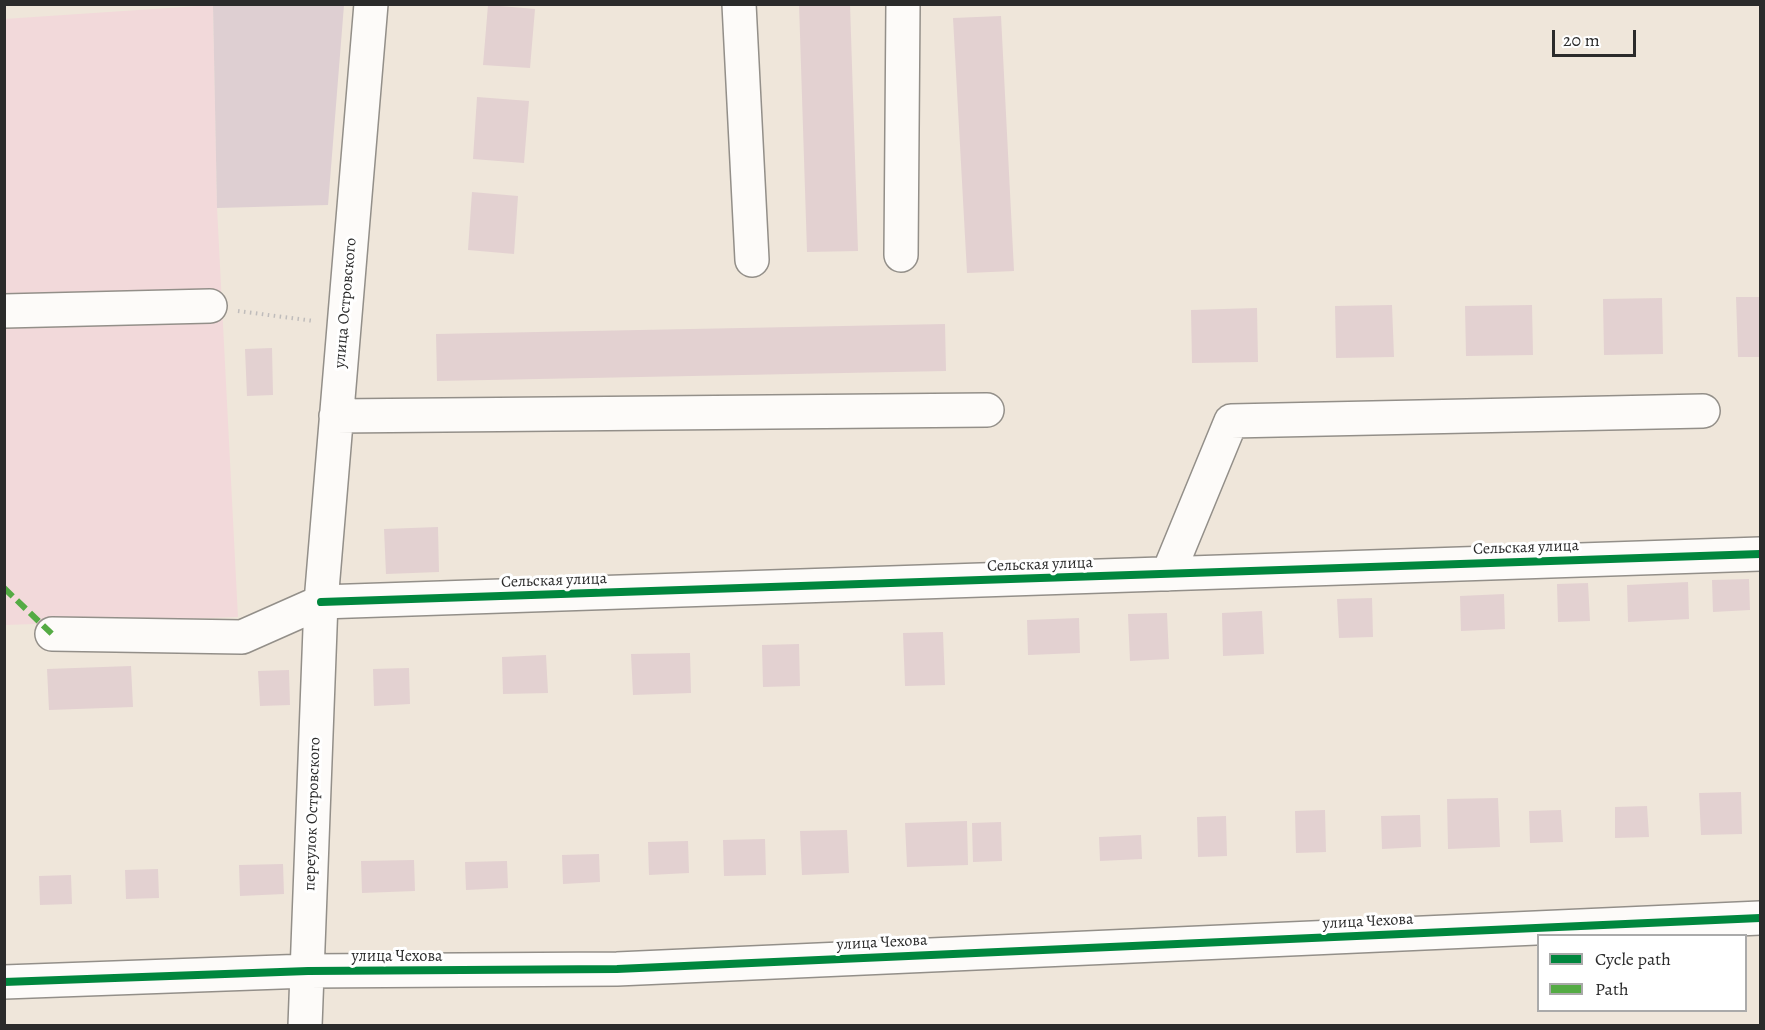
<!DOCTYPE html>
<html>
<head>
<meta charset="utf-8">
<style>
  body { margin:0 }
  #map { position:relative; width:1765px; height:1030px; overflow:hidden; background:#efe6da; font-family:Alegreya,serif }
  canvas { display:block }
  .frame { position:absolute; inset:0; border:6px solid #2b2b2b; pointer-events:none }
  .legend { position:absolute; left:1537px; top:934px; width:210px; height:78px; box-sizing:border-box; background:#fff; border:2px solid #aaa; margin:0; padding:8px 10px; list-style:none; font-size:18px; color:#2b2b2b }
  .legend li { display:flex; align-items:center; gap:12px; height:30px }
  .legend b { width:30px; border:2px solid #aaa }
  .scale { position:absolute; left:1552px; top:30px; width:84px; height:27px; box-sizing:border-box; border:3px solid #2b2b2b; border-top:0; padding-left:8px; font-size:18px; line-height:21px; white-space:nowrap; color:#2b2b2b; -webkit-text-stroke:4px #fff; paint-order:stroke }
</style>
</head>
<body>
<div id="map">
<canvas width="1765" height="1030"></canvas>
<div class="frame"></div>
<ul class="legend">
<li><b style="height:8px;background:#00873e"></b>Cycle path</li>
<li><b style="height:8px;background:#54ab44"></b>Path</li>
</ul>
<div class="scale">20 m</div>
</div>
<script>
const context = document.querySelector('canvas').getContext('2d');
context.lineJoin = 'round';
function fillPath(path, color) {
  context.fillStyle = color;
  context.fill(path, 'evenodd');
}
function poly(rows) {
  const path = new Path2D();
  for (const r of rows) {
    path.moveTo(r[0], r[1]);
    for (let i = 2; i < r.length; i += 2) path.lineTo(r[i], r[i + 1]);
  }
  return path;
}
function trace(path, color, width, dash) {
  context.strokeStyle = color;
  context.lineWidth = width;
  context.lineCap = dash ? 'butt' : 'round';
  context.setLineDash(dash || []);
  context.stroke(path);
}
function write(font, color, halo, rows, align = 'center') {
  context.font = font + ' Alegreya,serif';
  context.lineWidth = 6;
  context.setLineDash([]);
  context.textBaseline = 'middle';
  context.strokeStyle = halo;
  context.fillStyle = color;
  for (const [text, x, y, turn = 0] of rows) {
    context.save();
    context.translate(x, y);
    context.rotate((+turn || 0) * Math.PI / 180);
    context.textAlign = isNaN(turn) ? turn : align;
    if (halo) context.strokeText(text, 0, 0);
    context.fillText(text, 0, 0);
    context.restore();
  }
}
const built = poly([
  [213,5,217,208,238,617,5,625,4,19]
]);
const industrial = poly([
  [213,5,344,5,328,205,217,208]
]);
const building = poly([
  [799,4,850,4,858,251,807,252],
  [488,5,535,9,530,68,483,65],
  [1001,16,1014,271,967,273,953,18],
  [477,97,529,101,524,163,473,159],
  [472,192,518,196,514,254,468,250],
  [1736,297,1760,297,1760,357,1738,357],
  [1662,298,1663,354,1604,355,1603,299],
  [1392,305,1394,357,1336,358,1335,306],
  [1532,305,1533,355,1466,356,1465,306],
  [1257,308,1258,362,1192,363,1191,310],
  [945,324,946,371,437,381,436,334],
  [272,348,273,395,247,396,245,349],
  [438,527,439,572,386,574,384,529],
  [1749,579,1750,610,1713,612,1712,580],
  [1688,582,1689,619,1628,622,1627,585],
  [1588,583,1590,621,1558,622,1557,584],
  [1504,594,1505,629,1461,631,1460,596],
  [1372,598,1373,637,1339,638,1337,599],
  [1262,611,1264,654,1223,656,1222,613],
  [1167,613,1169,659,1130,661,1128,614],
  [1079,618,1080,653,1028,655,1027,620],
  [943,632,945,685,905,686,903,633],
  [799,644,800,686,763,687,762,645],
  [690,653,691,693,633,695,631,654],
  [546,655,548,693,503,694,502,657],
  [131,666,133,707,49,710,47,669],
  [409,668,410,704,374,706,373,669],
  [289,670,290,705,260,706,258,671],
  [1741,792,1742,834,1701,835,1699,793],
  [1498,798,1500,847,1448,849,1447,799],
  [1647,806,1649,837,1615,838,1615,807],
  [1325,810,1326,852,1296,853,1295,811],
  [1561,810,1563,842,1530,843,1529,811],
  [1420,815,1421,847,1382,849,1381,816],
  [1226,816,1227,856,1198,857,1197,817],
  [967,821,968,865,907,867,905,823],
  [1001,822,1002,861,973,862,972,823],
  [847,830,849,873,802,875,800,831],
  [1141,835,1142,859,1100,861,1099,837],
  [765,839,766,875,724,876,723,840],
  [688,841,689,873,649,875,648,842],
  [599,854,600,882,563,884,562,855],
  [414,860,415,891,362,893,361,861],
  [507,861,508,888,466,890,465,862],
  [283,864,284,894,240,896,239,865],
  [158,869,159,898,126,899,125,870],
  [71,875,72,904,40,905,39,876]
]);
const path = poly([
  [238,311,314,321]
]);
const minor = poly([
  [739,4,752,260],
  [901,255,903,4],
  [4,311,210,306],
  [336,416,987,410],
  [1168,574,1231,421,1703,411],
  [52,634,242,637,321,602,1760,554],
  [4,982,308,971,617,969,1760,918],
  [305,1026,321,602,371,4]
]);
const quiet = poly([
  [4,588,52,634]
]);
const cycleway = poly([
  [321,602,1760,554],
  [4,982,308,971,617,969,1760,918]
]);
const streetNames = [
  ["улица Островского",346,303,-85],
  ["Сельская улица",1526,548,-2],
  ["Сельская улица",1040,565,-2],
  ["Сельская улица",554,581,-2],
  ["переулок Островского",313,814,-88],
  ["улица Чехова",1368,922,-3],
  ["улица Чехова",882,943,-3],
  ["улица Чехова",397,957]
];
fillPath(built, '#f2d9da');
fillPath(industrial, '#decfd2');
fillPath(building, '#e3d1d1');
trace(minor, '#938f89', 36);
trace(path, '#bfbcbb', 4, [1.5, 4.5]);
trace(minor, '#fdfbf9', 33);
trace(quiet, '#54ab44', 6, [12, 6]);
trace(cycleway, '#00873e', 8);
write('16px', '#2b2b2b', '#fff', streetNames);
</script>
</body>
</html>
